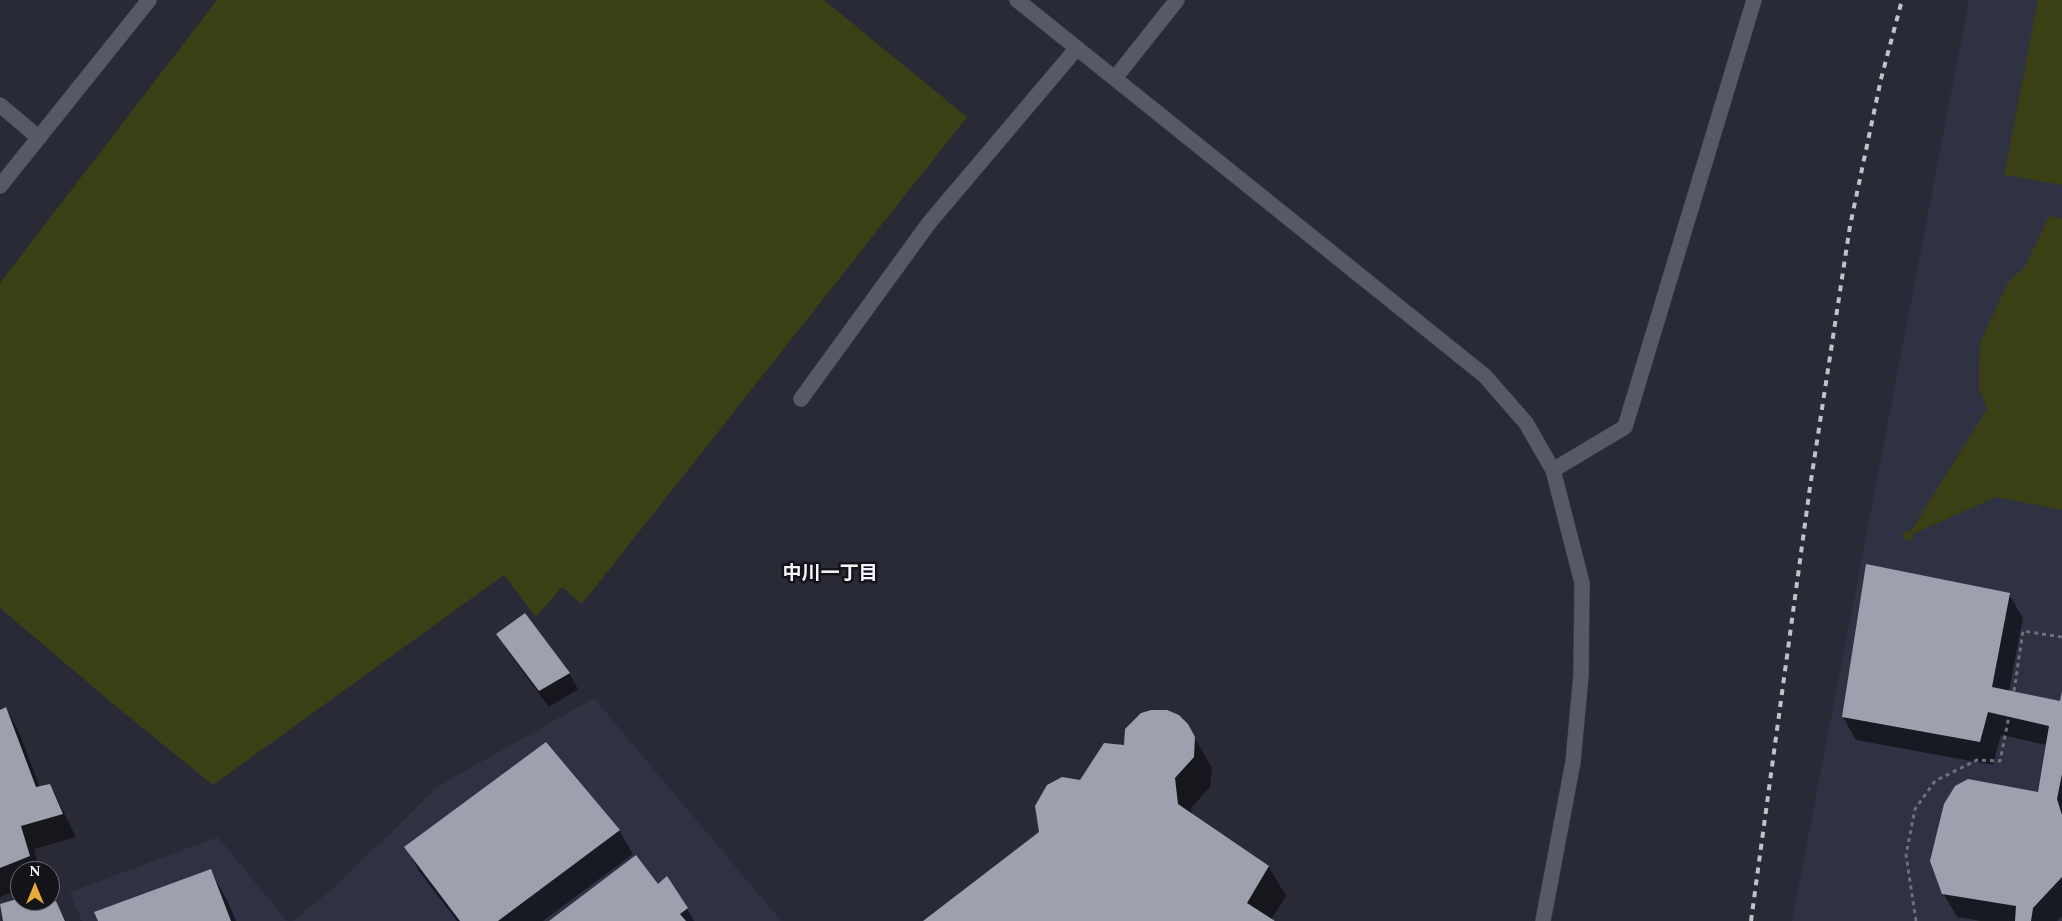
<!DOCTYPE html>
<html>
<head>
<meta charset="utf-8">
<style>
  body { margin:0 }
  #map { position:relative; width:2062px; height:921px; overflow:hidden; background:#282b35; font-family:Spectral,serif }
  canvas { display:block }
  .north { position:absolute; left:10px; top:861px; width:50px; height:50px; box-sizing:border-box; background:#131418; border:1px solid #6c6e73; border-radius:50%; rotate:0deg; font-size:14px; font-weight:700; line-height:20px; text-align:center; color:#f2f5fb }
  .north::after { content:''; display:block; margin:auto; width:18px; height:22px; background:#e9ab38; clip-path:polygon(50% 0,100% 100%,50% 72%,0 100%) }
</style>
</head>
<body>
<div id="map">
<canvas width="2062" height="921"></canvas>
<div class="north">N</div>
</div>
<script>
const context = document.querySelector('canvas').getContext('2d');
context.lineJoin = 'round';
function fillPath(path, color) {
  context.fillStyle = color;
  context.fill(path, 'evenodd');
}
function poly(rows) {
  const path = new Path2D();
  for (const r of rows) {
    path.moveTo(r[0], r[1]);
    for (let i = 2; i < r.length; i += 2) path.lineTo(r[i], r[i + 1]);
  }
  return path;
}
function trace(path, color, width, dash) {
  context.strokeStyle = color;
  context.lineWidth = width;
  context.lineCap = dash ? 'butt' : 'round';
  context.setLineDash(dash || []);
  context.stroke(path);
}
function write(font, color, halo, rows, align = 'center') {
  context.font = font + ' Spectral,"Noto Sans JP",serif';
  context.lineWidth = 5;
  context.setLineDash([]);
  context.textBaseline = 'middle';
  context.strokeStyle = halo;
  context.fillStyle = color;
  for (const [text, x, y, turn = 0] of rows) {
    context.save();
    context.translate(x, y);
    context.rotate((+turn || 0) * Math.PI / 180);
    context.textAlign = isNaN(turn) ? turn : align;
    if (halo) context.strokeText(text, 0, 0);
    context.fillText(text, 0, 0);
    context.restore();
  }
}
const built = poly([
  [1969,0,2062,0,2062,921,1792,921],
  [594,698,781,921,293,921,332,889,440,785],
  [218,837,287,921,82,921,70,892]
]);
const green = poly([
  [217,0,824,0,967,117,582,604,562,587,536,617,504,575,213,785,118,708,0,608,0,283],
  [2038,0,2062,0,2062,185,2004,175],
  [2049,216,2062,219,2062,510,1996,497,1913,534,1912,540,1906,541,1902,535,1904,532,1911,531,1987,409,1979,389,1980,343,2008,282,2025,267]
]);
const shadow = poly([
  [2009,594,2023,618,2009,691,2061,702,2062,692,2062,916,2057,921,1981,921,1957,917,1943,893,2039,793,2047,745,2001,735,1993,765,1856,740,1843,717],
  [498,634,569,673,578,689,549,707,507,650],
  [6,708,19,732,40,788,50,785,76,837,34,849,40,871,20,871,20,889,0,897,0,711],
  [1194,737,1212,768,1210,787,1191,808,1192,815,1269,867,1286,896,1271,920,1273,921,925,921,1041,832,1080,781,1125,746],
  [619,830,633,854,543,921,457,921,419,871,406,847],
  [210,870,227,900,236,921,99,921],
  [658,885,687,908,694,921,551,921],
  [20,899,47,901,49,905,56,902,66,921,4,921,0,905]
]);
const building = poly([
  [1866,564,2010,593,1992,687,2060,701,2062,691,2062,774,2057,799,2062,815,2062,877,2033,908,2031,921,2015,921,2016,906,1942,894,1930,861,1944,804,1955,786,1968,779,2038,792,2049,726,1988,712,1980,742,1842,717],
  [525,613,570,673,539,691,496,634],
  [6,707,36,787,50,784,63,814,21,826,30,856,0,868,0,710],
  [1151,710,1167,710,1179,715,1188,724,1195,737,1194,757,1175,778,1178,804,1269,866,1247,903,1275,921,923,921,1039,832,1035,806,1047,785,1062,777,1080,780,1104,743,1124,745,1125,729,1141,713],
  [546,742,620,830,498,921,460,921,404,847],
  [636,855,658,884,667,876,688,908,680,914,686,921,549,921],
  [211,869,231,921,98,921,94,912],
  [20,898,20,901,45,901,46,905,56,901,65,921,3,921,0,904]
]);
const path = poly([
  [2014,691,2023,631,2062,637],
  [1916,921,1906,855,1915,809,1935,781,1977,760,2000,761,2009,716]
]);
const minor = poly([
  [1017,0,1485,376,1526,423,1553,470,1582,583,1581,675,1573,762,1543,921],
  [1115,78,1177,0],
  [0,105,39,138],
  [0,186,149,0],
  [801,399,929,223,1077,48],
  [1553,470,1625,427,1754,0]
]);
const rail = poly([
  [1751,921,1810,487,1850,226,1881,79,1902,0]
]);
const neighbourhoodNames = [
  ["中川一丁目",830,575]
];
fillPath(built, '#2e3242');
fillPath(green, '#3a3f14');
fillPath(shadow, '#0007');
fillPath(building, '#9da1ad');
trace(minor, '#42464d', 16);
trace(path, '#6e717a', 3, [4, 4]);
trace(minor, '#575a65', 15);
trace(rail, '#c0c3ca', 4, [6, 6]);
write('bold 19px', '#f2f5fb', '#131418', neighbourhoodNames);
</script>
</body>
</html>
